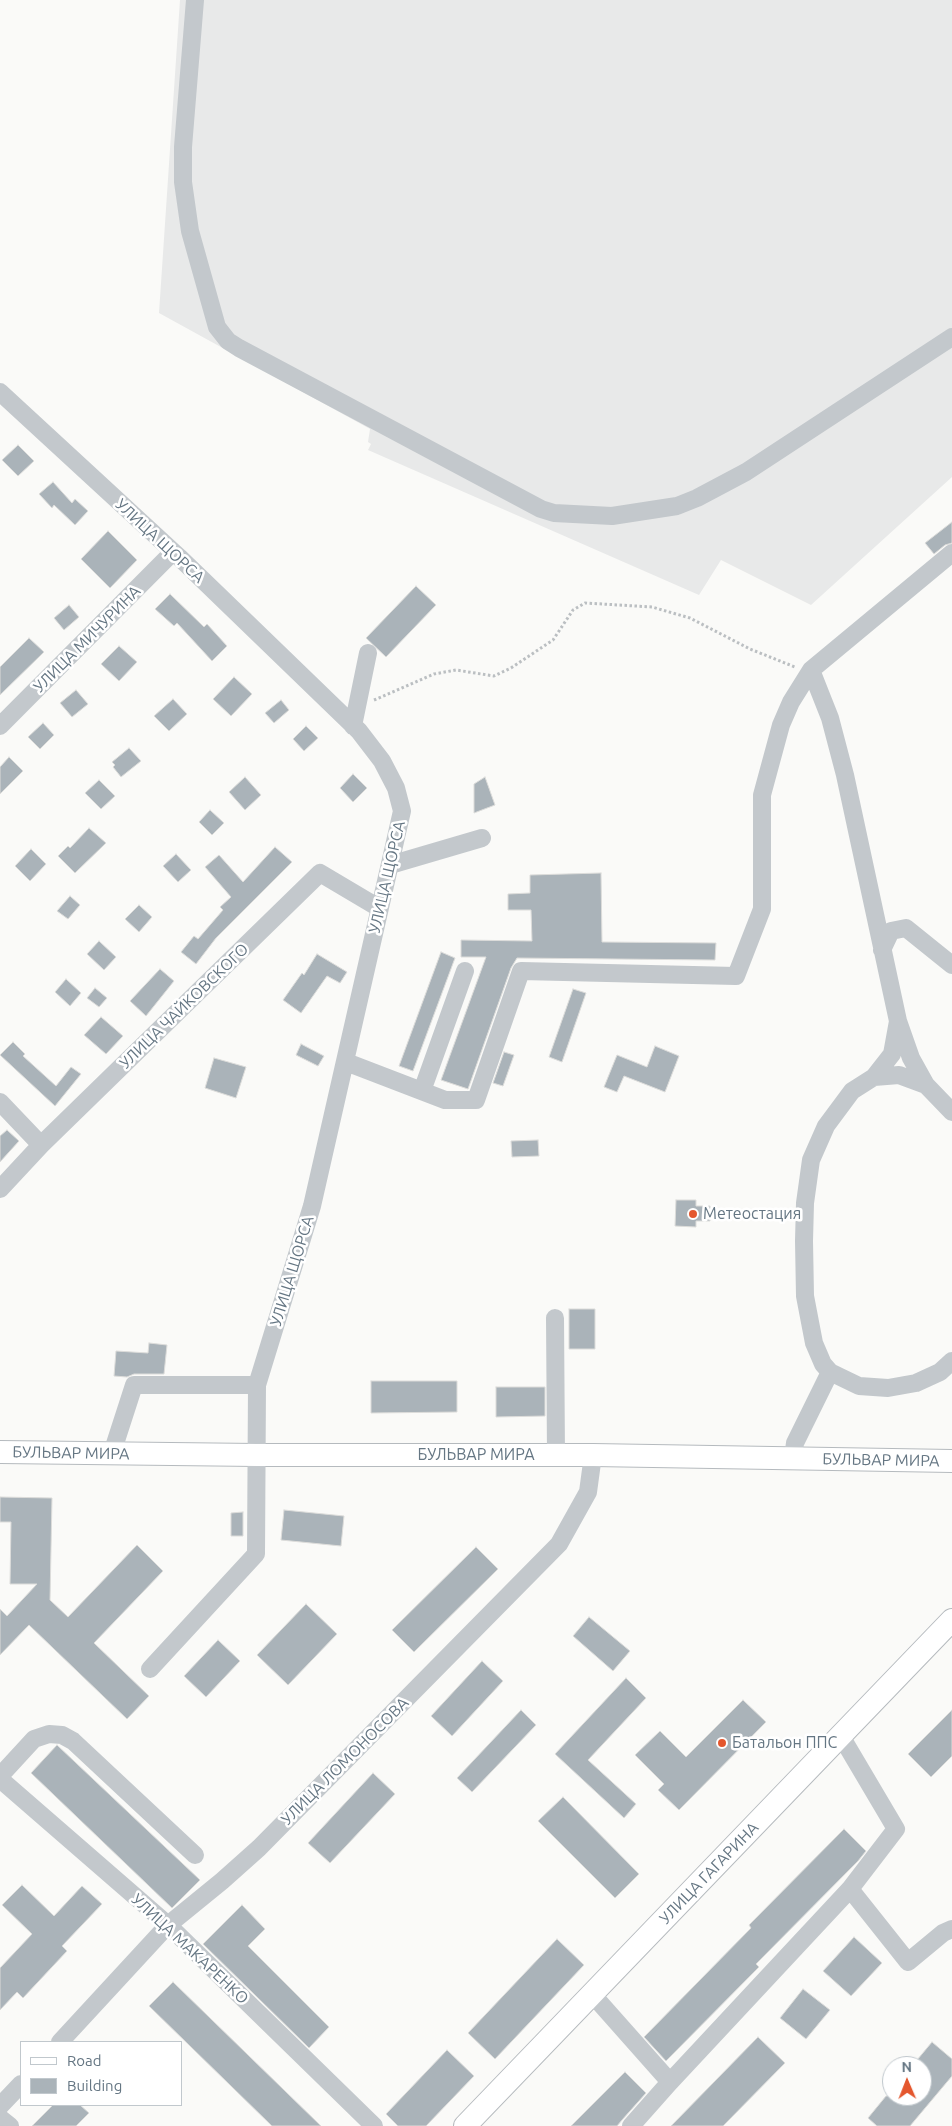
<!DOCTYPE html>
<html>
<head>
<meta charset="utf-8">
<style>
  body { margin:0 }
  #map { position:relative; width:952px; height:2126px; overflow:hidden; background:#fafaf8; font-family:Ubuntu,sans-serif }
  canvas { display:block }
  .legend { position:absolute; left:20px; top:2041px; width:162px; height:65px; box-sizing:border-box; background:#fff; border:1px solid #c1c8cd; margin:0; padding:6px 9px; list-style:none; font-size:15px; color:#657683 }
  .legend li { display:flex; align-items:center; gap:10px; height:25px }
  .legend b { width:25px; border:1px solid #c1c8cd }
  .north { position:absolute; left:882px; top:2056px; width:50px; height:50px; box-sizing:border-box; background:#fff; border:1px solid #c1c8cd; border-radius:50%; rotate:359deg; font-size:14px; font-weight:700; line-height:20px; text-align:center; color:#657683 }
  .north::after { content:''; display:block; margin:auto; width:18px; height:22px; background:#e4572e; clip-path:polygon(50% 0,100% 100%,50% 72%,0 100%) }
</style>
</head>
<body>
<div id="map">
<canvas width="952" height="2126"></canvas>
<ul class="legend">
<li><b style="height:6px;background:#fff"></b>Road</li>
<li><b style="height:14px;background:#aab3b9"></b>Building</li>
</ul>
<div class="north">N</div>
</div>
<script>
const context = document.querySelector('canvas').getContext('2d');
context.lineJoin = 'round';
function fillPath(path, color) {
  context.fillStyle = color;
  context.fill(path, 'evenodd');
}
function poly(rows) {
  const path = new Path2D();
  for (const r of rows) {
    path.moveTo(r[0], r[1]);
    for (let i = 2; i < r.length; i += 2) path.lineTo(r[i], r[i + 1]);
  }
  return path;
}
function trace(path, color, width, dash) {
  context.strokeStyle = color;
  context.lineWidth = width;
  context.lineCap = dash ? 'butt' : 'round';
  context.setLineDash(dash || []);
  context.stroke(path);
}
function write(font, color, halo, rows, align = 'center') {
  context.font = font + ' Ubuntu,sans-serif';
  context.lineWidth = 5;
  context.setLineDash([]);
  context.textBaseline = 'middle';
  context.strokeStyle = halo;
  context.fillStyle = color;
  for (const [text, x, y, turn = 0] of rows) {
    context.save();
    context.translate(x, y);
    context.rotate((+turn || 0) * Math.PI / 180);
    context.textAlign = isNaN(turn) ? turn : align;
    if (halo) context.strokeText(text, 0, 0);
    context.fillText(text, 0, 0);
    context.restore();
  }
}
const built = poly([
  [180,0,952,0,952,477,811,605,721,560,699,595,368,450,371,444,368,442,370,429,159,313]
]);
const building = poly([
  [18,445,34,461,18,476,2,460,18,445],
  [53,482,72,503,75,499,88,511,75,525,54,505,52,508,39,494,53,482],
  [952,522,952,543,945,545,934,554,925,543,952,522],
  [108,531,137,560,110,588,81,559,108,531],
  [416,586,436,605,386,657,366,638,416,586],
  [170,594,204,627,207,624,227,646,212,661,177,623,174,626,155,609,170,594],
  [69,605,79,617,64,630,54,618,69,605],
  [29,638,44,652,0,695,0,667,29,638],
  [119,646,137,662,119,681,101,664,119,646],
  [234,677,252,694,231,716,213,699,234,677],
  [76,690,88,704,72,717,60,703,76,690],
  [173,699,187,714,169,731,154,716,173,699],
  [281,700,289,710,274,723,265,713,281,700],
  [43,723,54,735,40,749,28,737,43,723],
  [306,726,318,738,304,751,293,739,306,726],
  [129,748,141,761,121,777,113,767,115,765,112,762,129,748],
  [9,757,23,771,0,794,0,767,9,757],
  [353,774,367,788,353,802,340,788,353,774],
  [245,777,261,795,245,810,229,792,245,777],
  [485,777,495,805,474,813,474,784,485,777],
  [99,780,115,796,101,809,85,793,99,780],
  [210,810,224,823,212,835,199,822,210,810],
  [89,828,106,843,75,873,58,856,68,846,70,848,89,828],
  [275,847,292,862,216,938,196,964,181,952,194,936,198,939,223,910,220,907,231,897,205,867,219,855,243,882,275,847],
  [31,849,46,864,30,881,15,866,31,849],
  [176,854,191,870,178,882,163,866,176,854],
  [601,873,602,942,716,943,715,960,517,958,511,968,468,1089,441,1080,486,957,461,957,461,940,532,941,531,910,508,910,508,894,530,893,530,875,601,873],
  [70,896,80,905,68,919,57,911,70,896],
  [139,905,152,917,139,932,125,919,139,905],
  [99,941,116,957,104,970,87,954,99,941],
  [441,952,455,958,413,1071,399,1066,441,952],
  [317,954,347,972,340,983,327,976,301,1013,283,1000,302,973,304,975,317,954],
  [160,969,174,981,146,1016,130,1001,160,969],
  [66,979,81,993,70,1006,55,992,66,979],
  [95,988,107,998,99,1007,87,998,95,988],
  [573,989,586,993,562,1062,549,1057,573,989],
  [101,1017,123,1036,106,1054,84,1035,101,1017],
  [13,1042,25,1054,23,1056,56,1086,71,1067,81,1074,55,1106,0,1055,13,1042],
  [301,1044,324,1056,318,1066,296,1055,301,1044],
  [655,1046,679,1056,665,1092,624,1076,617,1092,604,1087,617,1055,647,1067,655,1046],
  [504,1052,514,1055,503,1086,493,1083,504,1052],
  [214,1058,246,1067,236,1098,205,1088,214,1058],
  [7,1130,19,1141,0,1162,0,1136,7,1130],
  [538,1140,539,1156,512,1157,511,1141,538,1140],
  [676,1200,696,1200,696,1206,710,1206,710,1221,696,1221,696,1227,675,1226,676,1200],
  [569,1309,595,1309,595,1349,569,1349,569,1309],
  [149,1343,167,1345,164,1374,134,1374,127,1377,114,1376,116,1351,148,1353,149,1343],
  [371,1381,457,1381,457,1412,371,1413,371,1381],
  [496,1387,545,1387,545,1416,496,1417,496,1387],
  [0,1497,52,1498,50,1600,68,1617,137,1545,163,1571,94,1643,149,1696,127,1719,29,1625,0,1655,0,1609,7,1616,37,1584,10,1584,11,1522,0,1522,0,1497],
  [284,1510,344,1516,341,1546,281,1540,284,1510],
  [243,1512,243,1536,231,1536,231,1513,243,1512],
  [476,1547,498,1569,414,1652,392,1630,476,1547],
  [306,1604,337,1634,288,1685,257,1655,306,1604],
  [589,1617,630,1651,613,1671,573,1636,589,1617],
  [218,1640,240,1661,206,1697,184,1676,218,1640],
  [482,1661,503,1681,452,1736,431,1716,482,1661],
  [626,1678,646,1698,588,1760,636,1804,624,1818,555,1754,626,1678],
  [743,1700,766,1722,679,1810,658,1790,664,1784,635,1755,660,1731,686,1757,743,1700],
  [521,1710,536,1725,472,1792,457,1778,521,1710],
  [952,1710,952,1756,931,1777,908,1754,952,1710],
  [57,1745,200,1880,172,1908,31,1773,57,1745],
  [373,1773,395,1794,330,1863,308,1843,373,1773],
  [563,1797,639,1874,615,1898,538,1821,563,1797],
  [844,1829,866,1851,858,1861,756,1964,759,1967,666,2061,644,2037,751,1928,749,1925,844,1829],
  [22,1885,54,1916,82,1886,102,1904,62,1946,67,1951,23,1998,17,1992,0,2010,0,1968,32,1934,2,1905,22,1885],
  [242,1905,265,1929,248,1946,329,2027,309,2048,203,1944,242,1905],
  [854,1937,882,1963,851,1996,823,1971,854,1937],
  [557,1939,584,1965,495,2059,468,2033,557,1939],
  [173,1982,321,2126,272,2126,149,2006,173,1982],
  [803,1989,830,2010,806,2039,780,2018,803,1989],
  [758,2037,785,2063,723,2126,671,2126,758,2037],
  [932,2042,952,2059,952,2076,910,2126,877,2126,868,2118,886,2096,922,2096,922,2066,912,2066,932,2042],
  [447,2050,474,2076,426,2126,398,2126,386,2114,447,2050],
  [625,2072,646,2093,622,2120,617,2126,571,2126,625,2072],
  [53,2105,80,2105,89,2113,76,2126,32,2126,53,2105]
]);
const path = poly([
  [374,700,434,674,456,670,494,676,511,668,553,640,573,610,585,603,652,607,690,618,750,649,795,667]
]);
const minor = poly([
  [195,0,183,147,183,182,190,231,217,327,228,341,239,348,541,509,554,513,612,516,677,506,697,498,746,472,952,337],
  [0,392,179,557,359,731,382,761,396,788,402,811,312,1206,257,1385,256,1554,150,1669],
  [811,670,830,718,845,775,898,1021,911,1058,926,1085],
  [0,726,173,552],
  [353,726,368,653],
  [390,865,482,838],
  [882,950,891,931,906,928,952,965],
  [346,1062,445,1100,476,1100,521,971,736,976,762,909,762,795,781,725,791,702,811,670,952,553],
  [874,1077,892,1054,898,1021],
  [422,1091,465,971],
  [0,1102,41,1145],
  [952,1112,926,1085,899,1075,874,1077,852,1091,826,1126,811,1160,805,1203,804,1241,805,1296,814,1343,823,1364,830,1372,859,1386,888,1388,916,1383,940,1372,952,1361],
  [0,1189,41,1145,320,873,379,908],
  [555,1318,556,1455],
  [112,1453,134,1385,257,1385],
  [793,1458,795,1443,830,1372],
  [841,1736,896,1829,850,1889,908,1962,943,1933,952,1929],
  [0,1776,34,1739,49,1734,62,1735,73,1741,195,1855],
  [0,1779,168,1925,374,2126],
  [592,1994,670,2082,631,2126],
  [60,2042,168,1925,222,1881,259,1848,559,1544,588,1492,593,1455],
  [670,2082,850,1889],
  [0,2106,21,2084],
  [0,2118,10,2126]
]);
const major = poly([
  [0,1452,257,1455,593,1455,952,1461],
  [465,2126,952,1620]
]);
const markers = [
  [693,1214,5,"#e4572e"],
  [722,1743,5,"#e4572e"]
];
const streetNames = [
  ["УЛИЦА ЩОРСА",160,541,43],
  ["УЛИЦА МИЧУРИНА",87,639,-45],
  ["УЛИЦА ЩОРСА",387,877,-77],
  ["УЛИЦА ЧАЙКОВСКОГО",184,1006,-44],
  ["УЛИЦА ЩОРСА",292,1271,-73],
  ["БУЛЬВАР МИРА",71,1453,1],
  ["БУЛЬВАР МИРА",476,1455],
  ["БУЛЬВАР МИРА",881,1460,1],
  ["УЛИЦА ЛОМОНОСОВА",345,1761,-45],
  ["УЛИЦА ГАГАРИНА",709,1873,-46],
  ["УЛИЦА МАКАРЕНКО",190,1949,43]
];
const poiNames = [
  ["Метеостация",703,1214],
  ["Батальон ППС",732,1743]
];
fillPath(built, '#e8e9e9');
fillPath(building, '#aab3b9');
trace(building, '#dcdcda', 1);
trace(major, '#b5babe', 24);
trace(path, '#bbbfc2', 3, [2.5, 2.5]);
trace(minor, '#c3c8cc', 18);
trace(major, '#fff', 22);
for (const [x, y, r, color] of markers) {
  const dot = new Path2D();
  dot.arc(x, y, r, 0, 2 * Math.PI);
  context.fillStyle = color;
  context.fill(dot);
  trace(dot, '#fff', 2);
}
write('16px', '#657683', '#fff', streetNames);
write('16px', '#657683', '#fff', poiNames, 'left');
</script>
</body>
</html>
